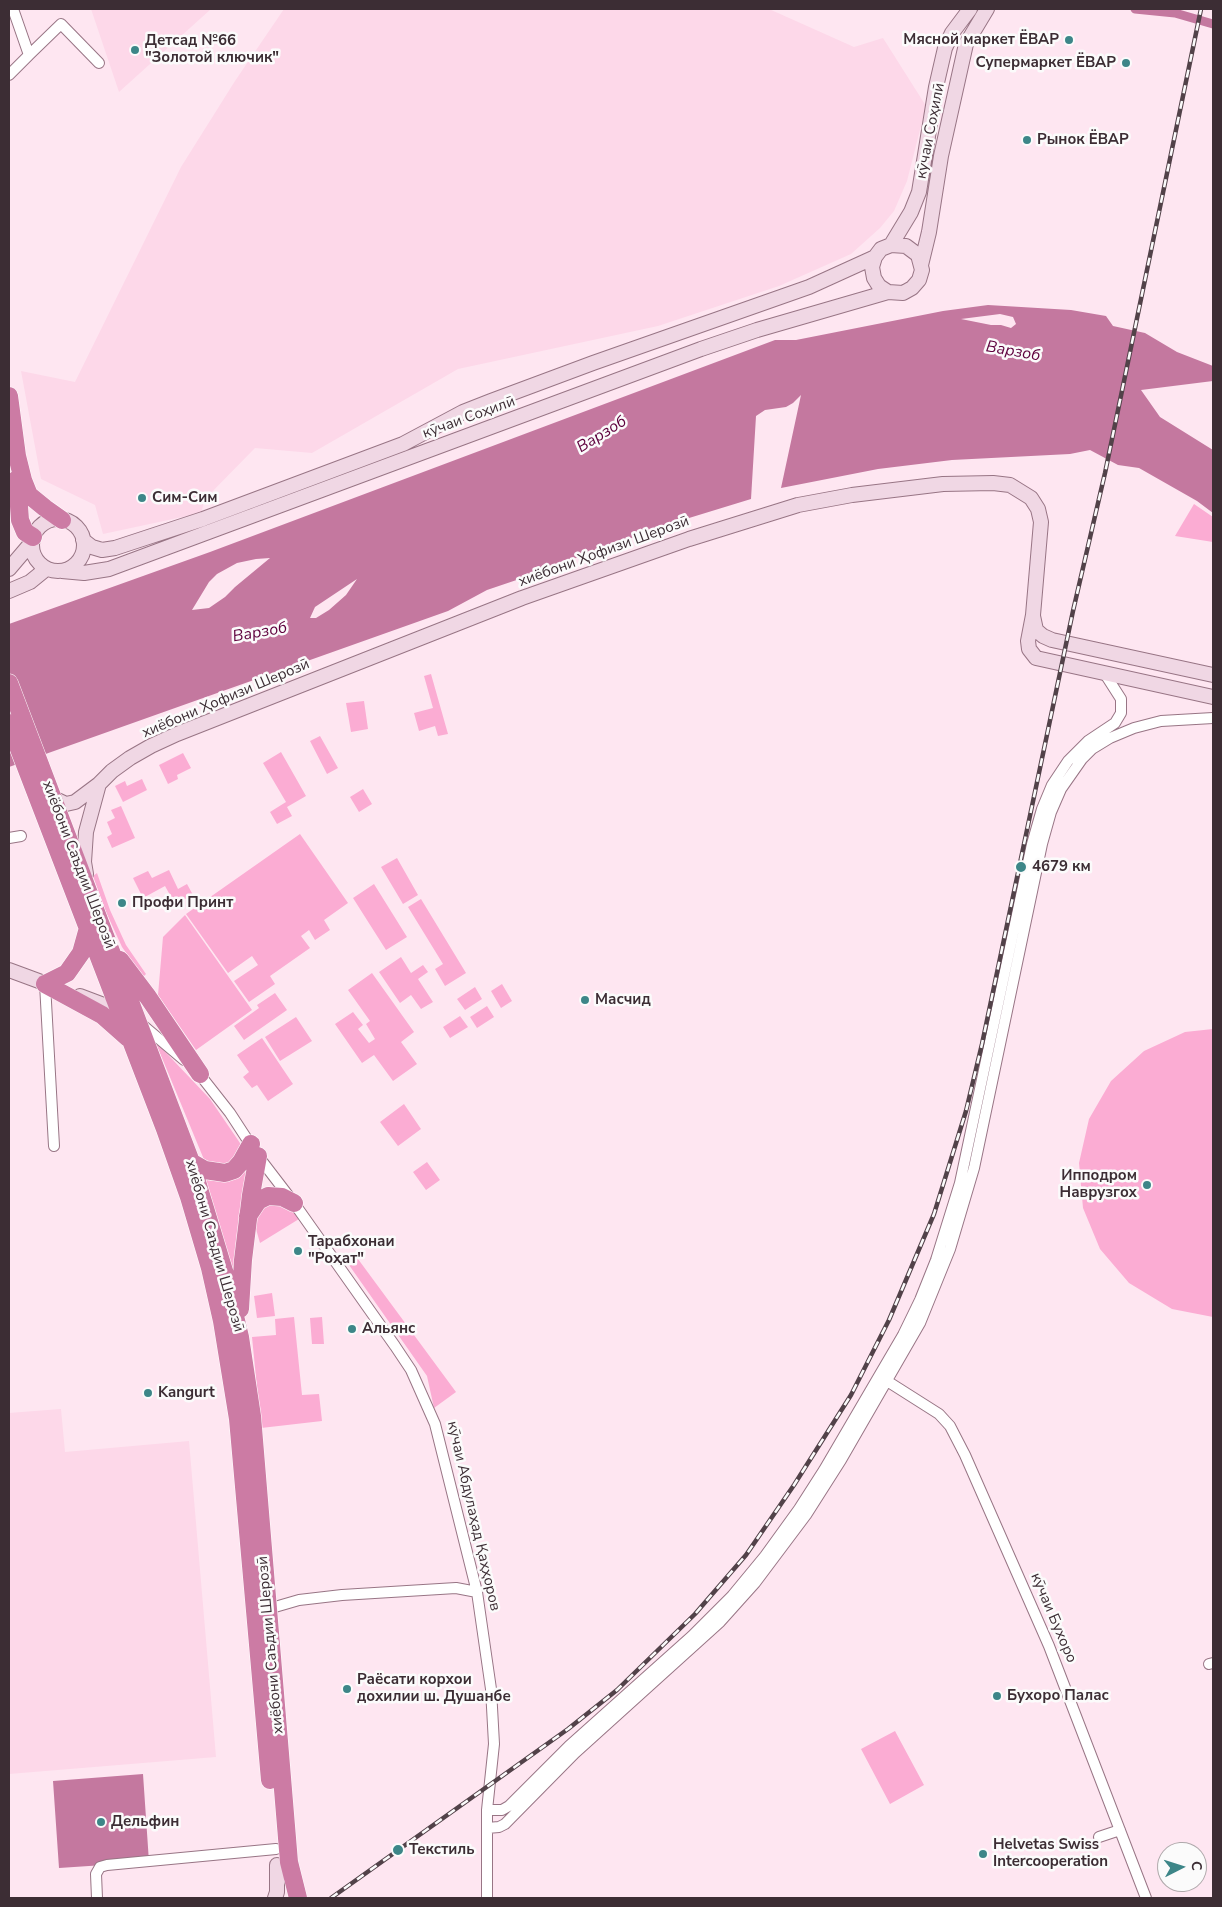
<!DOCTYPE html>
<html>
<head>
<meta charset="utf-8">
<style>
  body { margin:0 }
  #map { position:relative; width:1222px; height:1907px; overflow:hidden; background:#fee6f1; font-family:"Nunito Sans",sans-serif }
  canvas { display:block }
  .frame { position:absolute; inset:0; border:10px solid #3c2d34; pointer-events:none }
  .north { position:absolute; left:1157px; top:1842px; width:50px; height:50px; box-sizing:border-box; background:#fbfbfb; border:1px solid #afa9ab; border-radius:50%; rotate:85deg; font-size:14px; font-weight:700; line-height:20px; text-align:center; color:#3c2d34 }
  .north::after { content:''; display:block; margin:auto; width:18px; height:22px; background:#3d8688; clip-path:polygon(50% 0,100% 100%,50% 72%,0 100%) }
</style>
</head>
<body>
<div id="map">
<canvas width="1222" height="1907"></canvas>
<div class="frame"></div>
<div class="north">С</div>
</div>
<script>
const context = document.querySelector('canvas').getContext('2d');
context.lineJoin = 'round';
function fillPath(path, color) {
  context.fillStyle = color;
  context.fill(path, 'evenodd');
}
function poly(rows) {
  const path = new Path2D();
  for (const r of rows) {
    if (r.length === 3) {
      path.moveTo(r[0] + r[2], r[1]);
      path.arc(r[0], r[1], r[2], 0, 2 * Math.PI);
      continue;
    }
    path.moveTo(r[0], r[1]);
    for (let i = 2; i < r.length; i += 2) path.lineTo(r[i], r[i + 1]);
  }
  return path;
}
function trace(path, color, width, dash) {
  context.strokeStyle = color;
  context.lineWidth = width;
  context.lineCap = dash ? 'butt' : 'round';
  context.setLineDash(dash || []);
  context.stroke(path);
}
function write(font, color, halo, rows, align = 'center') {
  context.font = font + ' "Nunito Sans",sans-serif';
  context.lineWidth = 5;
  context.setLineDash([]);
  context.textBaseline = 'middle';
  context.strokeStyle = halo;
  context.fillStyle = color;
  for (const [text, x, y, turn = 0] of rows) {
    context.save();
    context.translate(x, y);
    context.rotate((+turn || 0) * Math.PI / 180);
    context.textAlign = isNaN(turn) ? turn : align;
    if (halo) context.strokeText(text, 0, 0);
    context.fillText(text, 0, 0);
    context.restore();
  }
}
const built = poly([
  [91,9,211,9,119,92],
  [284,9,769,9,854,47,883,38,926,106,907,181,894,211,880,228,851,254,779,286,658,326,458,369,312,453,255,448,205,499,201,513,103,534,95,505,41,479,21,371,75,382,181,167,235,81],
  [61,1409,65,1452,189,1441,216,1757,9,1774,9,1413]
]);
const green = poly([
  [1194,504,1213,517,1213,542,1175,536],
  [431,674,448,734,438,736,435,726,419,731,414,713,433,708,424,676],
  [364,701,368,729,351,732,346,703],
  [320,736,338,768,327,774,310,741],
  [281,752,306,796,287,807,292,816,277,824,270,812,286,802,263,763],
  [183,753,191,768,177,775,178,779,168,784,159,765],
  [142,779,147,790,123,802,115,786,125,781,127,786],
  [363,789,372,804,359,812,350,797],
  [121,806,135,838,112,848,107,837,112,834,107,822,115,818,111,810],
  [300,834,348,903,324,920,330,930,315,940,309,930,301,936,310,948,270,976,275,984,249,1002,234,981,258,965,252,956,228,973,186,914],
  [397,858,418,895,403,904,381,867],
  [169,870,178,889,187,884,193,895,175,904,165,886,143,898,133,878,148,871,152,878],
  [97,873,110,910,126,945,146,974,143,977,122,947,106,912,93,876],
  [374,884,407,937,386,950,353,898],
  [421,899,466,973,445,986,435,969,443,964,408,907],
  [185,915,252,1010,196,1050,158,995,163,937],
  [401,957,411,973,423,965,428,972,418,979,433,1002,421,1009,411,995,400,1003,379,972],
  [372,973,414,1032,401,1042,417,1064,393,1081,374,1055,362,1063,335,1024,353,1012,363,1025,358,1029,369,1043,375,1039,366,1024,370,1021,348,990],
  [502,984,512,1001,501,1008,491,991],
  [475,987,482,999,465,1010,457,999],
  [275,993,287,1010,244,1040,234,1026,259,1008,257,1005],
  [487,1006,494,1017,477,1028,470,1017],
  [460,1016,468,1027,450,1038,443,1027],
  [296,1017,312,1041,280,1061,265,1037],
  [1213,1029,1213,1317,1172,1309,1129,1283,1100,1249,1083,1208,1079,1163,1089,1119,1111,1081,1144,1051,1185,1032],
  [262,1038,293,1084,268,1101,257,1085,252,1088,243,1077,249,1072,237,1055],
  [155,1041,210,1099,242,1146,231,1166,205,1162],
  [404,1104,421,1129,398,1146,380,1122],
  [249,1162,236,1283,206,1180,215,1181,235,1179,242,1173],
  [427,1162,440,1180,426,1190,413,1172],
  [268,1201,292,1209,299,1219,260,1243,256,1229,257,1213],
  [358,1259,456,1392,434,1408,427,1376,349,1265],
  [272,1293,275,1316,257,1318,254,1296],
  [294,1317,302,1395,319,1394,322,1421,261,1428,252,1337,276,1335,275,1319],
  [322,1317,324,1344,312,1344,310,1318],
  [895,1731,924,1785,890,1804,861,1749]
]);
const water = poly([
  [988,305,1071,310,1106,316,1113,326,1145,333,1177,352,1213,366,1213,381,1141,390,1160,417,1213,450,1213,513,1197,501,1139,468,1118,465,1090,450,1070,454,952,460,878,469,781,488,801,395,793,403,786,407,765,410,756,416,751,499,676,522,559,564,552,568,487,590,448,611,9,767,9,624,210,552,775,340,796,340,943,311],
  [1000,314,1013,317,1016,324,1011,328,1001,325,991,325,961,319],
  [270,558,235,587,225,597,209,608,192,610,209,582,217,574,237,563,256,559],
  [357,579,346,595,329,610,316,618,310,618,315,607],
  [143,1774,149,1862,59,1868,53,1781]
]);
const canal = poly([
  [1135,9,1175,13,1213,24]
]);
const street = poly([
  [29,55,61,24,99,63],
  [9,75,29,55,13,9],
  [9,838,21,836],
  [45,984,54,1146],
  [139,1022,184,1060],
  [197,1071,230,1113,258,1156,294,1203,395,1346,411,1370,435,1424,477,1592,491,1689,494,1744,487,1810,487,1898],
  [887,1381,939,1414,950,1426,965,1455,1049,1646,1146,1898],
  [268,1609,299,1600,342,1595,456,1588,477,1592],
  [1209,1664,1213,1663],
  [487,1810,502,1810,509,1806,569,1746,692,1636,732,1596,765,1556,799,1509,824,1470,903,1335,920,1300,936,1260,960,1183,1032,844,1042,809,1052,785,1068,761,1088,741,1115,723,1121,713,1121,699,1105,674],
  [487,1828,499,1827,505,1824,575,1753,720,1622,755,1583,806,1515,841,1460,920,1323,950,1249,974,1168,1042,844,1051,812,1061,789,1082,759,1092,749,1110,738,1134,728,1161,721,1213,718],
  [1099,1837,1120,1830],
  [97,1898,96,1874,100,1867,107,1865,276,1849]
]);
const secondary = poly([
  [891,245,911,212,919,192,936,87,945,48,952,33,970,9],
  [921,265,929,232,941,156,966,44,987,9],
  [58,545,26],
  [83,540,92,547,102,550,115,548,203,519,403,444,463,412,491,401,593,363,809,287,875,257,881,249,891,245,906,246,918,255,922,270,919,280,912,288,903,293,888,292,879,286,874,278,872,267,875,257],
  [9,569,32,542],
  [62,571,84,573,109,569,701,349,757,330,888,292],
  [9,591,30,582,46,569],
  [1033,616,1036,630,1043,636,1052,640,1213,675],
  [51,797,66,804,75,802,99,784,112,771,130,758,151,746,177,734,522,598,689,539,798,505,852,495,943,484,993,483,1010,485,1031,498,1038,509,1041,522,1033,615,1028,641,1029,649,1036,658,1213,697],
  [86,874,84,862,86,832,99,784],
  [9,970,55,987],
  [80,996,125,1013],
  [275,1898,277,1892,277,1865]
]);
const highway = poly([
  [9,396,17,456,23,480,29,495,45,508,62,520],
  [17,479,20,520,25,532,33,537],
  [9,683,191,1162,225,1274,240,1337,252,1416,289,1862,298,1898],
  [9,723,165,1129,189,1197,210,1268,222,1321,238,1419,270,1780],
  [120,960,148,997,200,1074],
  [45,984,102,1015,128,1038],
  [45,984,67,973,81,953,88,928],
  [191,1162,205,1170,225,1173,234,1170,241,1162,251,1144],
  [248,1216,258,1201,268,1196,282,1197,294,1203],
  [240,1309,243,1260,251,1195,258,1156]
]);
const rail = poly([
  [331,1898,568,1729,617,1690,695,1614,746,1555,794,1485,851,1395,889,1320,934,1214,966,1111,982,1044,1073,611,1105,473,1201,9]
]);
const markers = [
  [1069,40,5,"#3d8688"],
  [135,50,5,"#3d8688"],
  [1126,63,5,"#3d8688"],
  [1027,140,5,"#3d8688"],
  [142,498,5,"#3d8688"],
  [1021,867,6,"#3d8688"],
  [122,903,5,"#3d8688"],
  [585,1000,5,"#3d8688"],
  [1147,1185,5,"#3d8688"],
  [298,1251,5,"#3d8688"],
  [352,1329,5,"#3d8688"],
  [148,1393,5,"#3d8688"],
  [347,1689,5,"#3d8688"],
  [997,1696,5,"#3d8688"],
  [101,1822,5,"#3d8688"],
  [398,1850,6,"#3d8688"],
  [983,1854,5,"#3d8688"]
];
const poiNames = [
  ["Мясной маркет ЁВАР",1059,40,"right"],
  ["Детсад №66",145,41],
  ["\"Золотой ключик\"",145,58],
  ["Супермаркет ЁВАР",1116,63,"right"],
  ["Рынок ЁВАР",1037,140],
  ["Сим-Сим",152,498],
  ["4679 км",1032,867],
  ["Профи Принт",132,903],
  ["Масчид",595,1000],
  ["Ипподром",1137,1176,"right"],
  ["Наврузгох",1137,1193,"right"],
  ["Тарабхонаи",308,1242],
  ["\"Роҳат\"",308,1259],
  ["Альянс",362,1329],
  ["Kangurt",158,1393],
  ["Раёсати корхои",357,1680],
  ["дохилии ш. Душанбе",357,1697],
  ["Бухоро Палас",1007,1696],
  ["Дельфин",111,1822],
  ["Helvetas Swiss",993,1845],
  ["Intercooperation",993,1862],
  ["Текстиль",409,1850]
];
const streetNames = [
  ["кӯчаи Соҳилӣ",931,131,-79],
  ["кӯчаи Соҳилӣ",469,418,-20],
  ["хиёбони Ҳофизи Шерозӣ",604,552,-20],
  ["хиёбони Ҳофизи Шерозӣ",226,699,-23],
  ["хиёбони Саъдии Шерозӣ",78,865,69],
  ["хиёбони Саъдии Шерозӣ",214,1246,74],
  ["кӯчаи Абдулаҳад Қаҳҳоров",473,1516,77],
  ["кӯчаи Бухоро",1053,1618,67],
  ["хиёбони Саъдии Шерозӣ",271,1645,-95]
];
const waterNames = [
  ["Варзоб",1013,352,10],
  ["Варзоб",602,435,-32],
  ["Варзоб",260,633,-10]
];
fillPath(built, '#fdd8e9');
fillPath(green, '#fbacd3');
fillPath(water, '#c4789f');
trace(canal, '#c4789f', 9);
trace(street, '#987585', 12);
trace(secondary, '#987585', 16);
trace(highway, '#fff', 19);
trace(street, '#fff', 10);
trace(secondary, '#f0d7e4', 14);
trace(highway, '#cc7ba4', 18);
trace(rail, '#524249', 4.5);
trace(rail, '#fbfbfb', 2.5, [8]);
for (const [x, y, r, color] of markers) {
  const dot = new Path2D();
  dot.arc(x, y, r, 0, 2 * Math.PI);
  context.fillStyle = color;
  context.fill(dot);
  trace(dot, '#fbfbfb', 2);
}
write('bold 15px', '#3c2d34', '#fbfbfb', poiNames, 'left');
write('15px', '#3c2d34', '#fbfbfb', streetNames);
write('italic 16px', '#5e003d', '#fbfbfb', waterNames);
</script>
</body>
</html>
